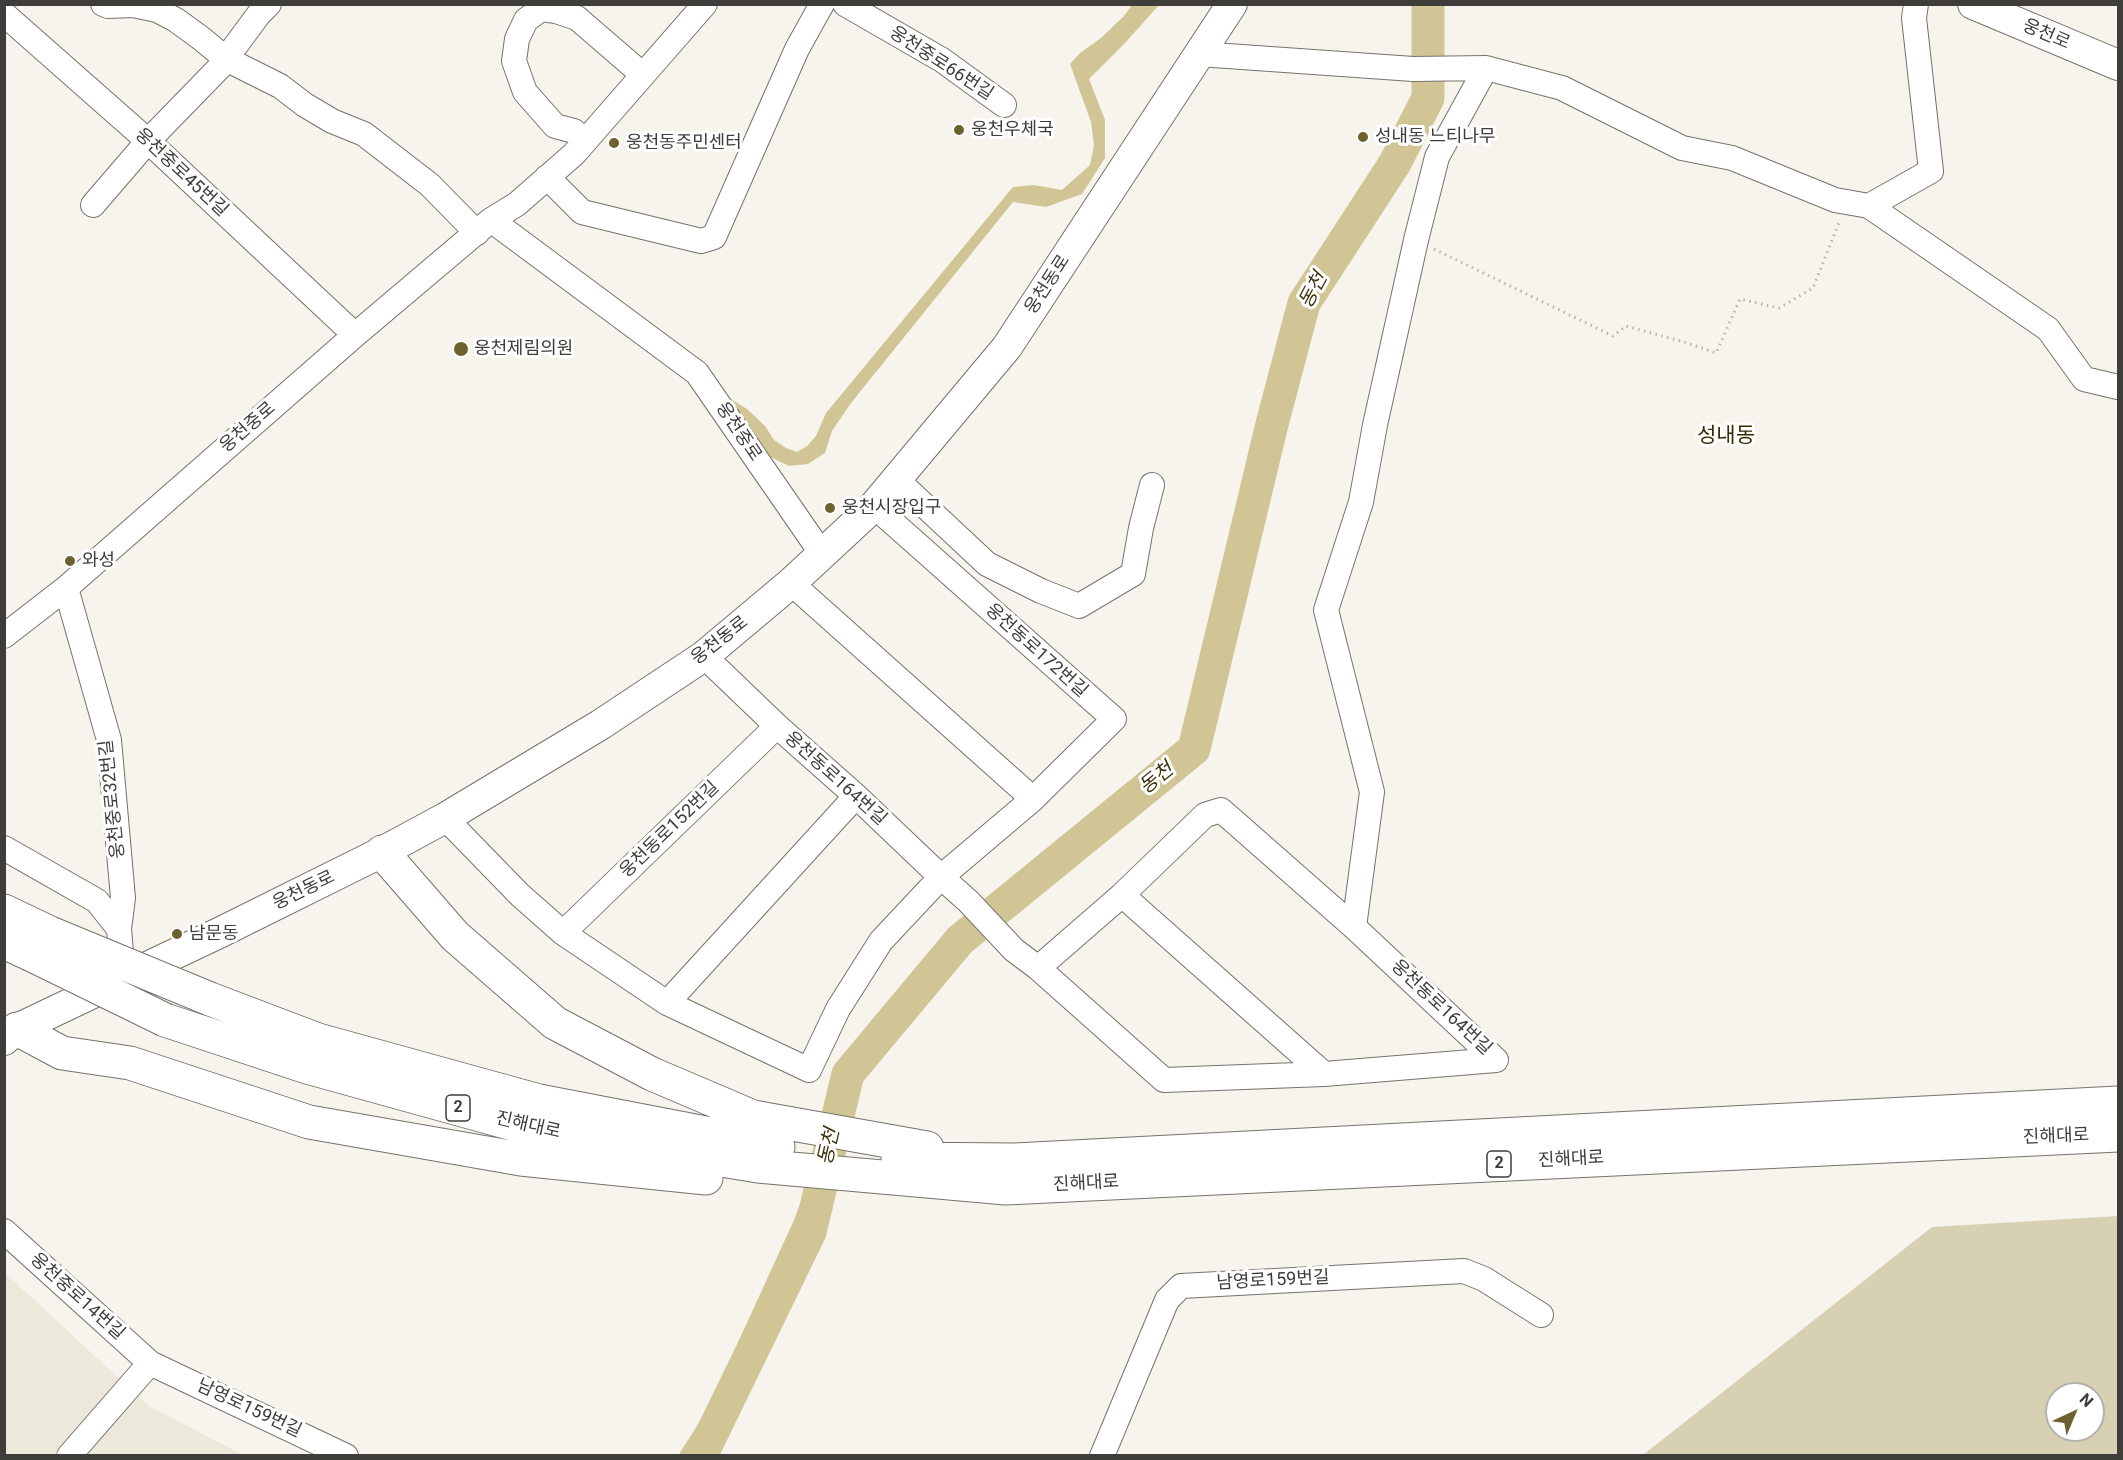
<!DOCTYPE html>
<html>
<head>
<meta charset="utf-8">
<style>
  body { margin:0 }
  #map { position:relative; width:2123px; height:1460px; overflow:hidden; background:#f6f4ec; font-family:Roboto,sans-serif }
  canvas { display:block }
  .frame { position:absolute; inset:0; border:6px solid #3e3d3a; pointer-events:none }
  .north { position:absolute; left:2045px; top:1382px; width:60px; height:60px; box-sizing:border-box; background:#fff; border:2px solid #b2b1b0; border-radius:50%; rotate:44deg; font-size:16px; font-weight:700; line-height:24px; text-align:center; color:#3e3d3a }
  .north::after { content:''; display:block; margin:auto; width:21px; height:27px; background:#6d612e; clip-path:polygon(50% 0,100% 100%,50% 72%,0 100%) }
</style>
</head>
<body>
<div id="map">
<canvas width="2123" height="1460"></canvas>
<div class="frame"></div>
<div class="north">N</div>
</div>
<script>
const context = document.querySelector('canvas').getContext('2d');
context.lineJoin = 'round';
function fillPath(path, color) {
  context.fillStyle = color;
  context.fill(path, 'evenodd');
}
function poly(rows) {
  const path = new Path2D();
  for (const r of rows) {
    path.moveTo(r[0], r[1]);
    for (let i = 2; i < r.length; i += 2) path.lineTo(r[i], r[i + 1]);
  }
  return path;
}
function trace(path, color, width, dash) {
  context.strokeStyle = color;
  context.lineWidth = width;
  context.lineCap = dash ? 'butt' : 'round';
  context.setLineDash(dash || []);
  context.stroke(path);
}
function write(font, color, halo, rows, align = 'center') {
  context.font = font + ' Roboto,"Noto Sans KR",sans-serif';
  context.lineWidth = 6;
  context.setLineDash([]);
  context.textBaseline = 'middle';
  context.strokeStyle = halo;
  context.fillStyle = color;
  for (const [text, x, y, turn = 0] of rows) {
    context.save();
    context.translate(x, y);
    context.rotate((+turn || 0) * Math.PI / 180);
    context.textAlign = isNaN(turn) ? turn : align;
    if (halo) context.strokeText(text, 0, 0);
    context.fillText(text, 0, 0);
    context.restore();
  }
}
const built = poly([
  [4,1272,149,1406,243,1455,5,1455]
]);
const green = poly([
  [2118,1216,2118,1455,1643,1455,1932,1227],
  [2057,1394,2093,1394,2093,1430,2057,1430]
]);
const water = poly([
  [1132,5,1159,5,1125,43,1089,79,1105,120,1105,158,1082,194,1046,207,1013,202,851,403,832,431,825,453,808,464,789,466,766,455,718,391,747,409,765,426,774,440,786,448,797,452,807,446,816,436,826,413,1013,187,1034,185,1062,190,1090,165,1094,145,1091,122,1070,64,1080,53,1101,38,1124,16],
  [848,1074,810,1232,701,1455,678,1456,708,1408,794,1220]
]);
const river = poly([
  [701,1456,810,1232,848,1074,960,940,1194,749,1272,424,1304,303,1395,163,1428,98,1428,4]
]);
const path = poly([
  [1434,249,1613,336,1626,326,1684,342,1716,353,1740,299,1779,308,1813,288,1840,220]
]);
const minor = poly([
  [103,4,108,6,133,5,157,10,176,20,202,39,226,59,280,86,305,105,332,121,364,134,430,185,477,233],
  [845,4,942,60,1004,105],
  [4,14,148,141,355,335],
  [1199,54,1413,69,1486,68,1562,88,1682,148,1732,158,1835,200,1869,206,2048,329,2084,379,2118,387],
  [574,131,555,126,525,92,514,61,517,39,526,20,541,9,556,11,577,18,643,75],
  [547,177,582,212,701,241,714,237,797,49,822,4],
  [93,205,148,141,219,68,259,14,269,4],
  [1869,206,1931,171,1914,18,1916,4],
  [491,220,697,373,822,554],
  [895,478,987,564,1041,591,1079,606,1133,574,1141,528,1152,485],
  [791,583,1033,799],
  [66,588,109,740,123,898,119,929,123,975],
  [4,636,66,588,355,335,491,220,517,204,574,154,705,4],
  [704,656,777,726,856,796,941,877,968,901,1014,950,1038,968,1164,1080,1324,1074,1496,1060,1354,927,1221,810,1205,815,1122,895,1038,968],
  [445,818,520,895,563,933,667,1003,809,1070,838,1009,881,941,941,877,1033,799,1114,719,874,506],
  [4,848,97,901,119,929],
  [1122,895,1324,1074],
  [1354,927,1372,792,1326,610,1361,502,1375,425,1416,240,1437,157,1486,68],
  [563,933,777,726],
  [667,1003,856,796],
  [4,1231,150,1363,346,1456],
  [69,1456,150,1363],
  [1102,1456,1167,1300,1181,1286,1464,1271,1484,1279,1541,1315]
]);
const major = poly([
  [1973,4,2118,65],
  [4,1040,17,1029,221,932,382,852,445,818,600,725,704,656,791,583,874,506,1007,347,1232,4]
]);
const highway = poly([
  [382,852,455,936,555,1023,652,1074,753,1117,927,1148],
  [4,911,50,933],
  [4,942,30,954],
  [210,999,318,1040,539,1101,778,1147],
  [165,1020,307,1067,531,1129,758,1166,1006,1188,2118,1135],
  [17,1029,62,1053,130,1063,309,1122,521,1159,706,1178],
  [898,1159,1015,1160,2118,1103]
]);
const highwayBridge = poly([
  [50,933,210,999],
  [30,954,165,1020]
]);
const markers = [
  [959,130,6,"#6d612e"],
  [1363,137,6,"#6d612e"],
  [614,143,6,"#6d612e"],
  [461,349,8,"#6d612e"],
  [830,508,6,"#6d612e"],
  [70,561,6,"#6d612e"],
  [177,934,6,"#6d612e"]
];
const shields = [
  [458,1108,24],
  [1499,1164,24]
];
const shieldNames = [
  ["2",458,1108],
  ["2",1499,1164]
];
const streetNames = [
  ["웅천로",2046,35,23],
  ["웅천중로66번길",941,64,33],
  ["웅천중로45번길",181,173,43],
  ["웅천동로",1048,285,-57],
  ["웅천중로",248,428,-41],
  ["웅천중로",738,432,56],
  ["웅천동로",720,641,-38],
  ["웅천동로172번길",1036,651,42],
  ["웅천동로164번길",835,779,42],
  ["웅천중로32번길",113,799,-96],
  ["웅천동로152번길",670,830,-44],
  ["웅천동로",304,891,-26],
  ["웅천동로164번길",1441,1008,43],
  ["진해대로",528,1126,13],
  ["진해대로",2056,1137,-2],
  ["진해대로",1571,1160,-3],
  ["진해대로",1086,1184,-3],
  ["남영로159번길",1273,1281,-3],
  ["웅천중로14번길",77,1297,42],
  ["남영로159번길",249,1409,25]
];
const poiNames = [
  ["웅천우체국",971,130],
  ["성내동 느티나무",1375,137],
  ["웅천동주민센터",626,143],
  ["웅천제림의원",474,349],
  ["웅천시장입구",842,508],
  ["와성",82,561],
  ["남문동",189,934]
];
const waterNames = [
  ["동천",1314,291,-62],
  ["동천",1157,779,-39],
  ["동천",830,1147,-77]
];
const quarterNames = [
  ["성내동",1726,437]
];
fillPath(built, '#ede9da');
fillPath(green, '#d7d0b3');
fillPath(water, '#d2c595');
trace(river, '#d2c595', 33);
trace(minor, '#75736c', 26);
trace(major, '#75736c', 32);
trace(highway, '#75736c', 35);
trace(path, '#b7b5af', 3, [1.5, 4.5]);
trace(minor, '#fff', 24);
trace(major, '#fff', 30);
trace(highway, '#fff', 33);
trace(highwayBridge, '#75736c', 35, []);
trace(highwayBridge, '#fff', 33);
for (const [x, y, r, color] of markers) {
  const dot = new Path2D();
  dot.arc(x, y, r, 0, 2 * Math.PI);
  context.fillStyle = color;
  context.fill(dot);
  trace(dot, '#fff', 2);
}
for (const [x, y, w] of shields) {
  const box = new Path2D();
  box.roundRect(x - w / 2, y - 13, w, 26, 4.5);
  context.fillStyle = '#fff';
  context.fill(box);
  trace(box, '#3e3d3a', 1.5);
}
write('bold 16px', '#3e3d3a', null, shieldNames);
write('18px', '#3e3d3a', '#fff', streetNames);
write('18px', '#3e3d3a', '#fff', poiNames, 'left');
write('italic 20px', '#3f350e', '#fff', waterNames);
write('21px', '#352b00', '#fff', quarterNames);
</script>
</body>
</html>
